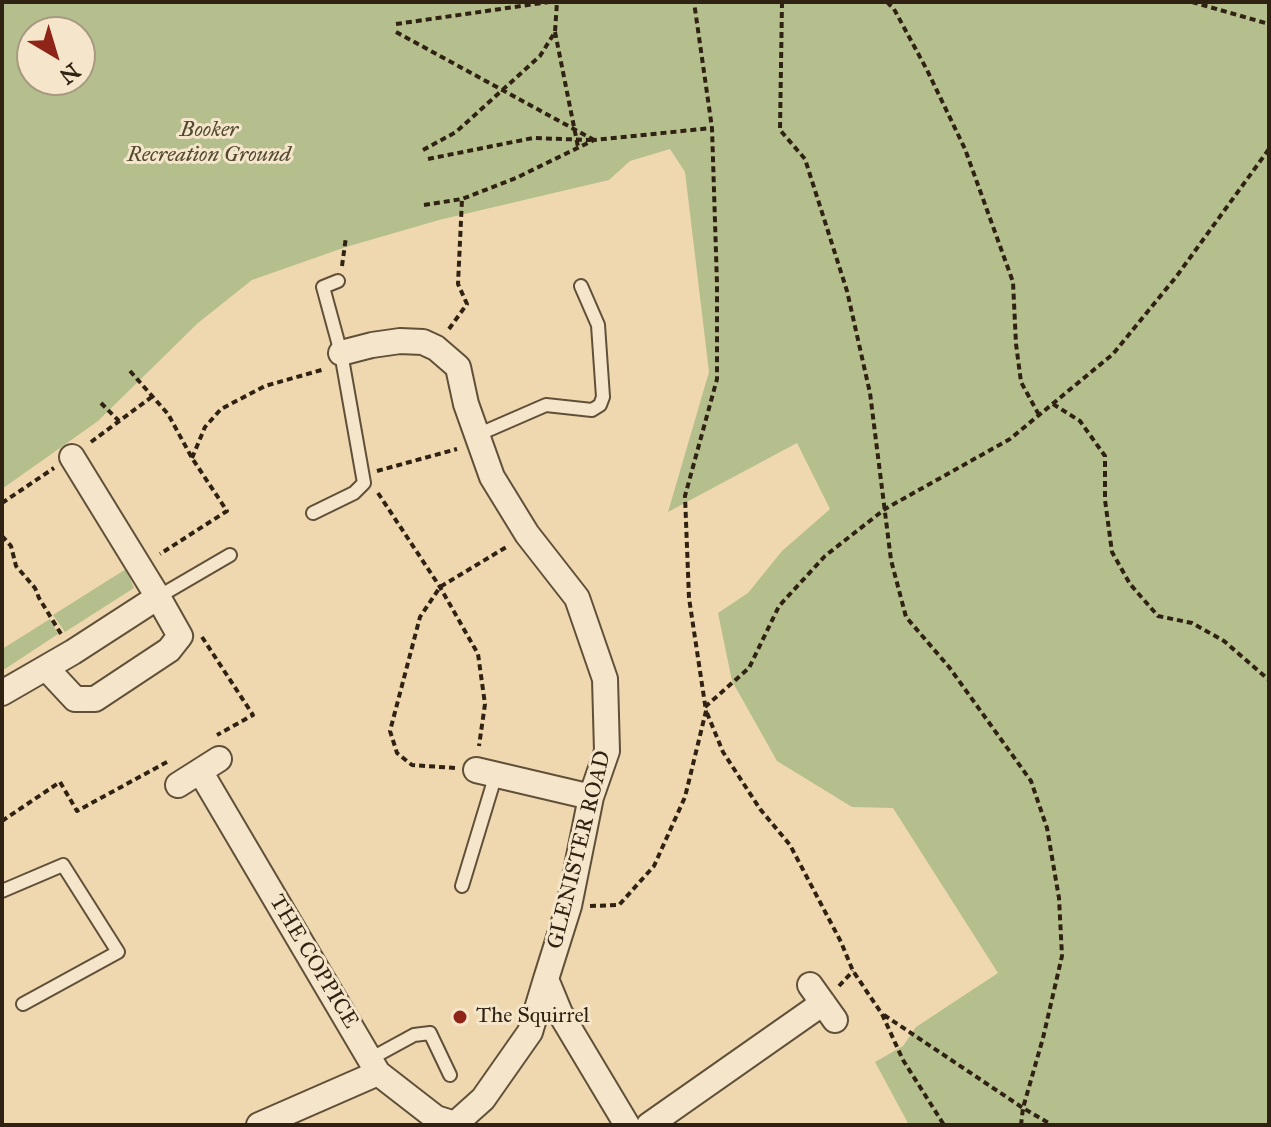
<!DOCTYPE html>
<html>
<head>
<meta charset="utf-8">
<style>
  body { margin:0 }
  #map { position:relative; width:1271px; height:1127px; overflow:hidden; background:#efd8af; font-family:"IM FELL Great Primer",serif }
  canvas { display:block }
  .frame { position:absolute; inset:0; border:4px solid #302212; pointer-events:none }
  .north { position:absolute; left:16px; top:16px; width:80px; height:80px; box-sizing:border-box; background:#f5e6cb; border:2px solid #a69881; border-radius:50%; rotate:142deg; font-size:22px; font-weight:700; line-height:32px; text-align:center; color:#302212 }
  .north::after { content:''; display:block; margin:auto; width:28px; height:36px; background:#8f2418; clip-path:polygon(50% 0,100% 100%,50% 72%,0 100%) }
</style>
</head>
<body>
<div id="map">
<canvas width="1271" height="1127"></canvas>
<div class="frame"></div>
<div class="north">N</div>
</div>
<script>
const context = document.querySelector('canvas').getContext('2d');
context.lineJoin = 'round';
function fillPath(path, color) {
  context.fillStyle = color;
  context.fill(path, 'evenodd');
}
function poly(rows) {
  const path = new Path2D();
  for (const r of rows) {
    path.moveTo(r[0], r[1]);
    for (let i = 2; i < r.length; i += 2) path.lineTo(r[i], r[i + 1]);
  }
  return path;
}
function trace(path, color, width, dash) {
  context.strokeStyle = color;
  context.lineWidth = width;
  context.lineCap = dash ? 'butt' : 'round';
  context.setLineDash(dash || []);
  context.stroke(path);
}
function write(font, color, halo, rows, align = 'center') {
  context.font = font + ' "IM FELL Great Primer",serif';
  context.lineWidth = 6;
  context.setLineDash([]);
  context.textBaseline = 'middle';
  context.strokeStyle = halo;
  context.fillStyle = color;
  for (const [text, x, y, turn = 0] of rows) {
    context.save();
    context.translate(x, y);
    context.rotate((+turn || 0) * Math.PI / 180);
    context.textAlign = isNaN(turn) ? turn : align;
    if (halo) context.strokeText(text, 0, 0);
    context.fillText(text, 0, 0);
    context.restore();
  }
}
const green = poly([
  [2,2,1269,2,1269,1125,909,1125,875,1062,903,1046,916,1027,998,973,893,808,852,807,777,761,732,681,718,613,748,593,782,551,830,509,797,443,668,512,709,372,685,172,670,149,630,161,609,180,439,220,346,247,252,280,198,323,98,421,2,489],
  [32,32,80,32,80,80,32,80],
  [126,569,134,588,65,632,53,615],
  [50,619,58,634,5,669,2,668,2,649]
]);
const path = poly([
  [782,2,780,130,805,159,847,291,870,393,891,560,906,617,949,667,1031,781,1047,828,1059,898,1062,956,1043,1038,1023,1108,1021,1125],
  [887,2,894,9,927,70,965,149,1013,282,1016,344,1021,382,1039,415],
  [1192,2,1269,24],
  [396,24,549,2],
  [396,32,594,140],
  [555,32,578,147],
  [423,150,456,132,540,56,555,32,557,2],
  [428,159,533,138,591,140],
  [424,205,462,199,516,178,594,140,712,128],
  [342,266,346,237],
  [449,329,467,304,458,284,462,199],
  [130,371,168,414,192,458,227,511,160,554],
  [101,403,119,421],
  [1053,404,1080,421,1105,456,1105,500,1112,552,1130,584,1158,616,1192,623,1224,641,1269,680],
  [91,442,153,396],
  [192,458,205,427,221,409,265,386,325,369],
  [377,471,457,449],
  [378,493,440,587,478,654,485,704,479,746],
  [2,503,54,468],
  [2,536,11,546,16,566,35,588,39,598,61,634],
  [202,637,253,715,217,735],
  [705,707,749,668,779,606,825,556,885,509,1010,439,1113,354,1176,277,1269,149],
  [707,713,723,752,760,809,790,845,841,942,853,971,882,1014,903,1060,944,1125],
  [455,768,412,765,397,753,390,731,420,617,440,587,508,546],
  [2,821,60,782,77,811,167,762],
  [590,906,619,905,654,866,685,797,706,711,689,598,685,496,717,379,717,284,712,128,694,2],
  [839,986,853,971],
  [884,1015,1023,1108,1052,1125]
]);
const service = poly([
  [477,435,546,405,592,410,600,405,603,397,598,325,581,286],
  [313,513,354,493,364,483,341,353,323,287,338,281],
  [158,597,230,555],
  [462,886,496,774],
  [2,891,63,865,118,952,23,1004],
  [370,1059,414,1035,430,1033,450,1075]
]);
const minor = poly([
  [341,353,372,345,400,341,423,342,436,348,458,367,466,404,492,477,527,534,577,598,605,679,607,751,591,797,569,906,546,979,560,1013,627,1125],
  [72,457,158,597],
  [2,693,73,652,158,597,180,636,169,650,95,699,75,699,47,669],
  [476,770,591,797],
  [200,771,378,1073,436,1118,455,1124],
  [178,785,219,759],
  [810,985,835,1020],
  [259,1125,378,1073],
  [454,1125,483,1099,530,1032,546,979],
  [649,1125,823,1003]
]);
const markers = [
  [460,1017,8,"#8f2418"]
];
const parkNames = [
  ["Booker",209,131],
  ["Recreation Ground",209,156]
];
const streetNames = [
  ["GLENISTER ROAD",580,850,-76],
  ["THE COPPICE",313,962,59]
];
const poiNames = [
  ["The Squirrel",476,1017]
];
fillPath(green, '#b5bf8d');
trace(service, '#605039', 16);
trace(minor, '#605039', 28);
trace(path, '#302212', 4, [6, 4]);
trace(service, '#f5e6cb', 12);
trace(minor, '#f5e6cb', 24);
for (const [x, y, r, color] of markers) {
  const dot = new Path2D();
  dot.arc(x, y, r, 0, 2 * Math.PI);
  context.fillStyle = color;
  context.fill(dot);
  trace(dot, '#f5e6cb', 3);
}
write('italic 22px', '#514931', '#f5e6cb', parkNames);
write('22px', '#302212', '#f5e6cb', streetNames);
write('22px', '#302212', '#f5e6cb', poiNames, 'left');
</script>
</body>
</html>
